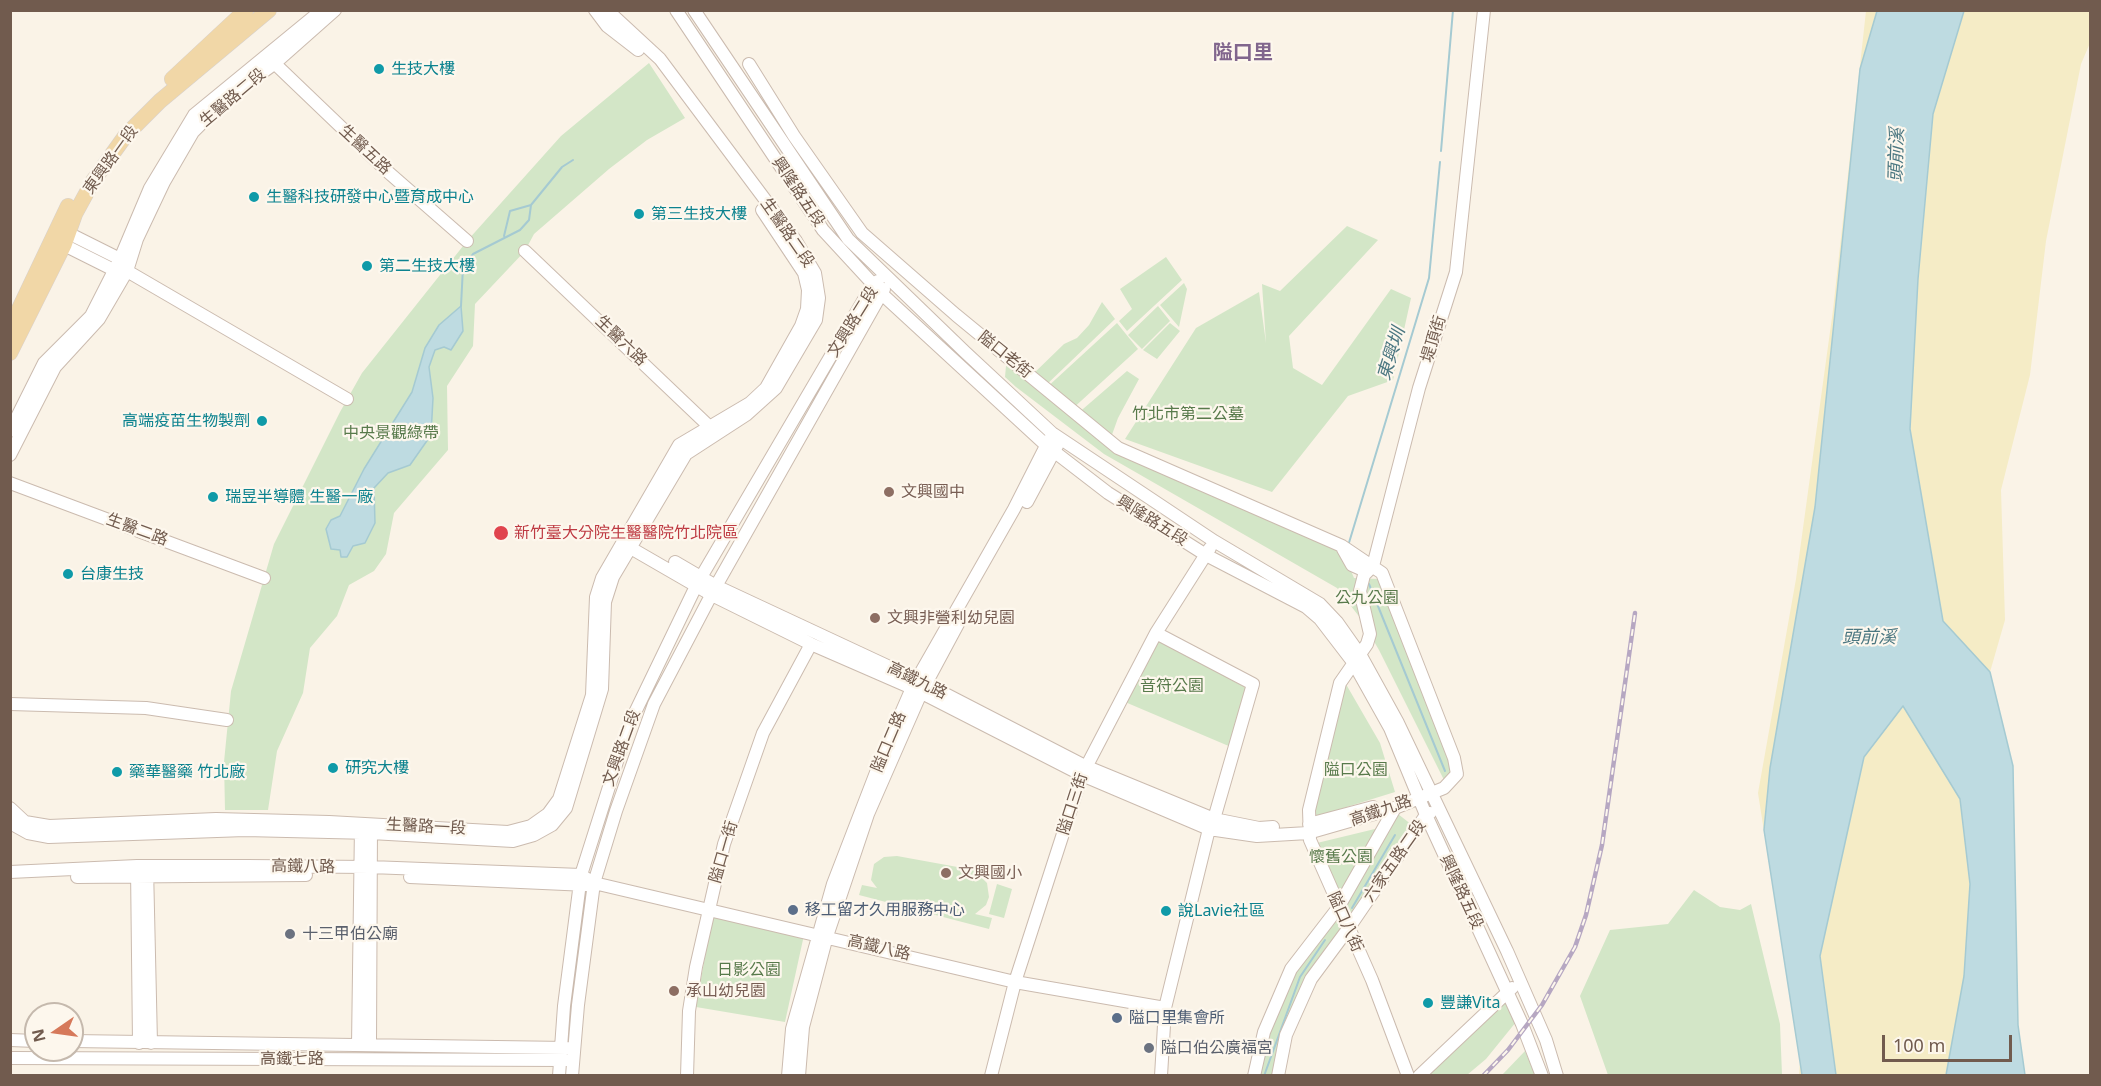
<!DOCTYPE html>
<html>
<head>
<meta charset="utf-8">
<style>
  body { margin:0 }
  #map { position:relative; width:2101px; height:1086px; overflow:hidden; background:#faf3e7; font-family:"Noto Sans",sans-serif }
  canvas { display:block }
  .frame { position:absolute; inset:0; border:12px solid #715b4e; pointer-events:none }
  .north { position:absolute; left:24px; top:1002px; width:60px; height:60px; box-sizing:border-box; background:#fdf7ed; border:2px solid #c5b9ad; border-radius:50%; rotate:257deg; font-size:16px; font-weight:700; line-height:24px; text-align:center; color:#715b4e }
  .north::after { content:''; display:block; margin:auto; width:21px; height:27px; background:#d6795a; clip-path:polygon(50% 0,100% 100%,50% 72%,0 100%) }
  .scale { position:absolute; left:1882px; top:1035px; width:130px; height:27px; box-sizing:border-box; border:3px solid #715b4e; border-top:0; padding-left:8px; font-size:18px; line-height:21px; white-space:nowrap; color:#715b4e; -webkit-text-stroke:4px #fdf7ed; paint-order:stroke }
</style>
</head>
<body>
<div id="map">
<canvas width="2101" height="1086"></canvas>
<div class="frame"></div>
<div class="north">N</div>
<div class="scale">100 m</div>
</div>
<script>
const context = document.querySelector('canvas').getContext('2d');
context.lineJoin = 'round';
function fillPath(path, color) {
  context.fillStyle = color;
  context.fill(path, 'evenodd');
}
function poly(rows) {
  const path = new Path2D();
  for (const r of rows) {
    path.moveTo(r[0], r[1]);
    for (let i = 2; i < r.length; i += 2) path.lineTo(r[i], r[i + 1]);
  }
  return path;
}
function trace(path, color, width, dash) {
  context.strokeStyle = color;
  context.lineWidth = width;
  context.lineCap = dash ? 'butt' : 'round';
  context.setLineDash(dash || []);
  context.stroke(path);
}
function write(font, color, halo, rows, align = 'center') {
  context.font = font + ' "Noto Sans","Noto Sans TC",sans-serif';
  context.lineWidth = 4.5;
  context.setLineDash([]);
  context.textBaseline = 'middle';
  context.strokeStyle = halo;
  context.fillStyle = color;
  for (const [text, x, y, turn = 0] of rows) {
    context.save();
    context.translate(x, y);
    context.rotate((+turn || 0) * Math.PI / 180);
    context.textAlign = isNaN(turn) ? turn : align;
    if (halo) context.strokeText(text, 0, 0);
    context.fillText(text, 0, 0);
    context.restore();
  }
}
const green = poly([
  [649,63,685,118,647,140,609,169,534,234,525,251,475,304,473,346,447,386,448,450,394,513,386,554,374,571,349,585,337,616,310,648,303,693,277,751,268,810,225,810,224,762,231,691,274,544,340,412,362,373,467,241,561,136],
  [1347,226,1378,240,1289,336,1293,368,1322,385,1391,289,1411,298,1393,380,1348,396,1272,492,1125,439,1196,328,1259,292,1266,343,1262,284,1280,291],
  [1166,257,1182,280,1127,331,1119,321,1132,309,1120,289],
  [1184,283,1187,289,1179,327,1160,305],
  [1102,302,1115,319,1043,388,1030,377,1064,344,1077,338,1089,325],
  [1158,306,1170,321,1142,349,1128,335],
  [1117,323,1138,349,1070,411,1044,390],
  [1170,323,1180,331,1157,359,1143,350],
  [1010,364,1118,451,1342,549,1354,578,1379,579,1454,773,1444,780,1379,650,1361,619,1337,588,1104,454,1016,387,1005,377,1006,366],
  [1127,371,1139,379,1118,418,1109,443,1076,415],
  [1157,638,1246,688,1231,747,1125,702],
  [1343,679,1380,743,1395,792,1311,818],
  [1398,814,1412,825,1351,917,1343,907],
  [1379,828,1338,899,1317,843],
  [897,856,974,870,987,883,989,897,986,905,975,914,992,918,989,929,859,895,862,885,877,888,871,880,874,864,884,857],
  [997,884,1012,889,1004,918,989,914],
  [1694,890,1720,907,1740,910,1751,904,1780,1024,1782,1075,1608,1075,1580,996,1610,930,1668,924],
  [712,917,804,935,785,1022,696,1007],
  [1334,918,1342,930,1306,977,1273,1075,1259,1076,1266,1039,1296,969],
  [1504,1001,1516,1022,1486,1059,1467,1075,1427,1076],
  [1525,1051,1535,1075,1502,1075]
]);
const sand = poly([
  [1866,11,2090,11,2090,43,2081,64,2046,241,2030,375,2001,490,2005,620,1990,672,2013,766,2018,1025,2025,1075,1799,1075,1800,1062,1758,793,1796,579,1833,310]
]);
const water = poly([
  [1877,11,1964,11,1933,114,1918,279,1910,429,1943,621,1990,672,2013,766,2018,1025,2025,1075,1946,1075,1964,976,1970,884,1960,799,1903,706,1864,757,1820,956,1836,1075,1802,1075,1764,830,1770,768,1815,507,1860,69,1877,11],
  [461,306,463,331,451,350,444,347,435,350,429,367,433,398,431,435,410,465,388,473,374,488,375,523,365,543,353,546,347,557,341,557,340,550,331,549,326,529,331,520,340,516,364,469,412,392,425,348,439,325,461,306]
]);
const stream = poly([
  [1441,151,1453,10],
  [504,236,510,211,531,205],
  [461,306,463,267,473,254,520,230,529,220,531,205,562,167,573,160],
  [1348,546,1429,278,1440,162],
  [1369,584,1445,771],
  [1352,908,1395,835],
  [1264,1076,1300,977,1325,940]
]);
const minor = poly([
  [595,10,607,26,638,50],
  [676,10,823,230,883,295,1047,446,1108,493,1206,555,1306,607,1320,619,1353,662,1390,728,1426,815,1522,1024,1542,1076],
  [694,10,848,239,965,352,1052,433,1214,541,1320,604,1337,622,1361,656,1398,723,1507,951,1546,1040,1557,1076],
  [270,59,388,172,467,241],
  [60,233,68,233,120,259,123,264],
  [59,239,64,245,114,270,127,271,347,399],
  [525,251,713,430],
  [10,431,44,363,91,316,120,259,150,188,194,115,322,10],
  [10,455,55,367,99,319,127,271,137,239,164,182,193,132,227,98,274,64,335,10],
  [10,483,264,578],
  [1027,502,1057,446],
  [622,543,712,595,811,644,912,688,1082,775,1209,829,1257,836,1308,833,1395,808,1444,788,1457,774,1454,758,1382,573,1342,546,1118,448,956,315,862,233,794,136,749,64],
  [1343,549,1352,565,1361,569,1373,566],
  [675,562,716,586,926,684,1085,766,1214,819,1259,828,1273,827],
  [1156,633,1253,684,1214,819],
  [10,704,146,708,227,720],
  [10,808,25,822,49,826,216,819,329,822,508,832,531,826,548,814,559,799,592,695,596,597,602,578,679,445,750,403,766,388,801,326,807,309,808,290,804,273,762,210],
  [10,823,28,833,49,837,245,830,371,833,513,841,534,835,552,825,566,808,602,689,605,602,613,577,686,454,746,415,776,388,816,320,819,298,815,273,796,241,660,59,607,10],
  [1309,824,1373,807],
  [147,867,151,1043],
  [137,868,139,1043],
  [10,872,137,866,247,866,370,867,581,875,594,883,1015,982,1165,1008],
  [77,877,306,875],
  [410,877,587,885],
  [10,1040,36,1041],
  [72,1041,567,1048],
  [358,1045,361,825],
  [370,1045,371,825],
  [10,1058,566,1060],
  [559,1076,564,1006,581,875,628,727,697,584,873,284,878,281],
  [572,1076,578,1005,594,883,616,811,654,704,716,586,884,289],
  [687,1076,689,1011,696,967,724,844,763,733,811,644],
  [788,1076,792,1029,833,884,882,757,912,688,1014,509,1049,440],
  [799,1076,803,1027,827,936,868,814,921,693,958,624],
  [991,1076,1015,982,1082,775,1156,633,1210,548],
  [1161,1076,1165,1008,1209,829],
  [1254,1076,1264,1032,1291,969,1338,908,1395,808],
  [1278,1076,1286,1035,1311,979,1348,929,1426,815,1430,813],
  [1408,1076,1372,980,1310,840,1309,810,1340,683,1367,644,1370,634,1360,591,1364,575,1373,566,1419,388,1456,272,1484,10],
  [1419,1076,1512,988]
]);
const major = poly([
  [172,79,246,10],
  [10,328,68,206],
  [10,353,64,245,75,214,93,181,126,135,160,101,269,10]
]);
const rail = poly([
  [1483,1076,1508,1050,1542,1005,1575,947,1586,915,1602,845,1635,613]
]);
const markers = [
  [379,69,6,"#0f9aa8"],
  [254,197,6,"#0f9aa8"],
  [639,214,6,"#0f9aa8"],
  [367,266,6,"#0f9aa8"],
  [262,421,6,"#0f9aa8"],
  [889,492,6,"#8d6e63"],
  [213,497,6,"#0f9aa8"],
  [501,533,8,"#e0444e"],
  [68,574,6,"#0f9aa8"],
  [875,618,6,"#8d6e63"],
  [333,768,6,"#0f9aa8"],
  [117,772,6,"#0f9aa8"],
  [946,873,6,"#8d6e63"],
  [793,910,6,"#5c6f8a"],
  [1166,911,6,"#0f9aa8"],
  [290,934,6,"#6b7280"],
  [674,991,6,"#8d6e63"],
  [1428,1003,6,"#0f9aa8"],
  [1117,1018,6,"#5c6f8a"],
  [1149,1048,6,"#6b7280"]
];
const cultureNames = [
  ["生技大樓",391,69],
  ["生醫科技研發中心暨育成中心",266,197],
  ["第三生技大樓",651,214],
  ["第二生技大樓",379,266],
  ["高端疫苗生物製劑",250,421,"right"],
  ["瑞昱半導體 生醫一廠",225,497],
  ["台康生技",80,574],
  ["研究大樓",345,768],
  ["藥華醫藥 竹北廠",129,772],
  ["說Lavie社區",1178,911],
  ["豐謙Vita",1440,1003]
];
const streetNames = [
  ["生醫路二段",233,98,-40],
  ["生醫五路",365,150,43],
  ["東興路一段",111,160,-54],
  ["興隆路五段",798,192,56],
  ["生醫路二段",787,233,55],
  ["文興路二段",853,322,-58],
  ["堤頂街",1434,339,-73],
  ["生醫六路",621,341,44],
  ["隘口老街",1005,355,39],
  ["興隆路五段",1152,521,32],
  ["生醫二路",137,530,20],
  ["高鐵九路",917,681,26],
  ["隘口二路",889,742,-67],
  ["文興路二段",622,748,-70],
  ["隘口三街",1073,804,-72],
  ["高鐵九路",1381,811,-19],
  ["生醫路一段",426,827,3],
  ["隘口一街",724,852,-74],
  ["六家五路二段",1395,861,-55],
  ["高鐵八路",303,867,1],
  ["興隆路五段",1461,892,65],
  ["隘口八街",1345,922,66],
  ["高鐵八路",879,948,13],
  ["高鐵七路",292,1059]
];
const parkNames = [
  ["竹北市第二公墓",1188,414],
  ["中央景觀綠帶",391,433],
  ["公九公園",1367,598],
  ["音符公園",1172,686],
  ["隘口公園",1356,770],
  ["懷舊公園",1341,857],
  ["日影公園",749,970]
];
const educationNames = [
  ["文興國中",901,492],
  ["文興非營利幼兒園",887,618],
  ["文興國小",958,873],
  ["承山幼兒園",686,991]
];
const healthNames = [
  ["新竹臺大分院生醫醫院竹北院區",514,533]
];
const serviceNames = [
  ["移工留才久用服務中心",805,910],
  ["隘口里集會所",1129,1018]
];
const worshipNames = [
  ["十三甲伯公廟",302,934],
  ["隘口伯公廣福宮",1161,1048]
];
const waterNames = [
  ["頭前溪",1897,155,-88],
  ["東興圳",1392,354,-73],
  ["頭前溪",1869,638]
];
const quarterNames = [
  ["隘口里",1243,53]
];
fillPath(green, '#d3e6c7');
fillPath(sand, '#f5ecc6');
fillPath(water, '#bedbe1');
trace(water, '#a5cad2', 1.5);
trace(stream, '#a5cad2', 2);
trace(minor, '#cbbbaf', 14);
trace(major, '#d7d1cd', 16);
trace(minor, '#fff', 12);
trace(major, '#f1d7a7', 15);
trace(rail, '#b6a7c2', 4.5);
trace(rail, '#fdf7ed', 2, [7]);
for (const [x, y, r, color] of markers) {
  const dot = new Path2D();
  dot.arc(x, y, r, 0, 2 * Math.PI);
  context.fillStyle = color;
  context.fill(dot);
  trace(dot, '#fdf7ed', 2);
}
write('16px', '#0d838f', '#fdf7ed', cultureNames, 'left');
write('16px', '#715b4e', '#fdf7ed', streetNames);
write('16px', '#587a4b', '#fdf7ed', parkNames);
write('16px', '#785e54', '#fdf7ed', educationNames, 'left');
write('16px', '#be3a42', '#fdf7ed', healthNames, 'left');
write('16px', '#4e5e75', '#fdf7ed', serviceNames, 'left');
write('16px', '#5b616d', '#fdf7ed', worshipNames, 'left');
write('italic 18px', '#4b7781', '#fdf7ed', waterNames);
write('bold 20px', '#81668d', '#fdf7ed', quarterNames);
</script>
</body>
</html>
